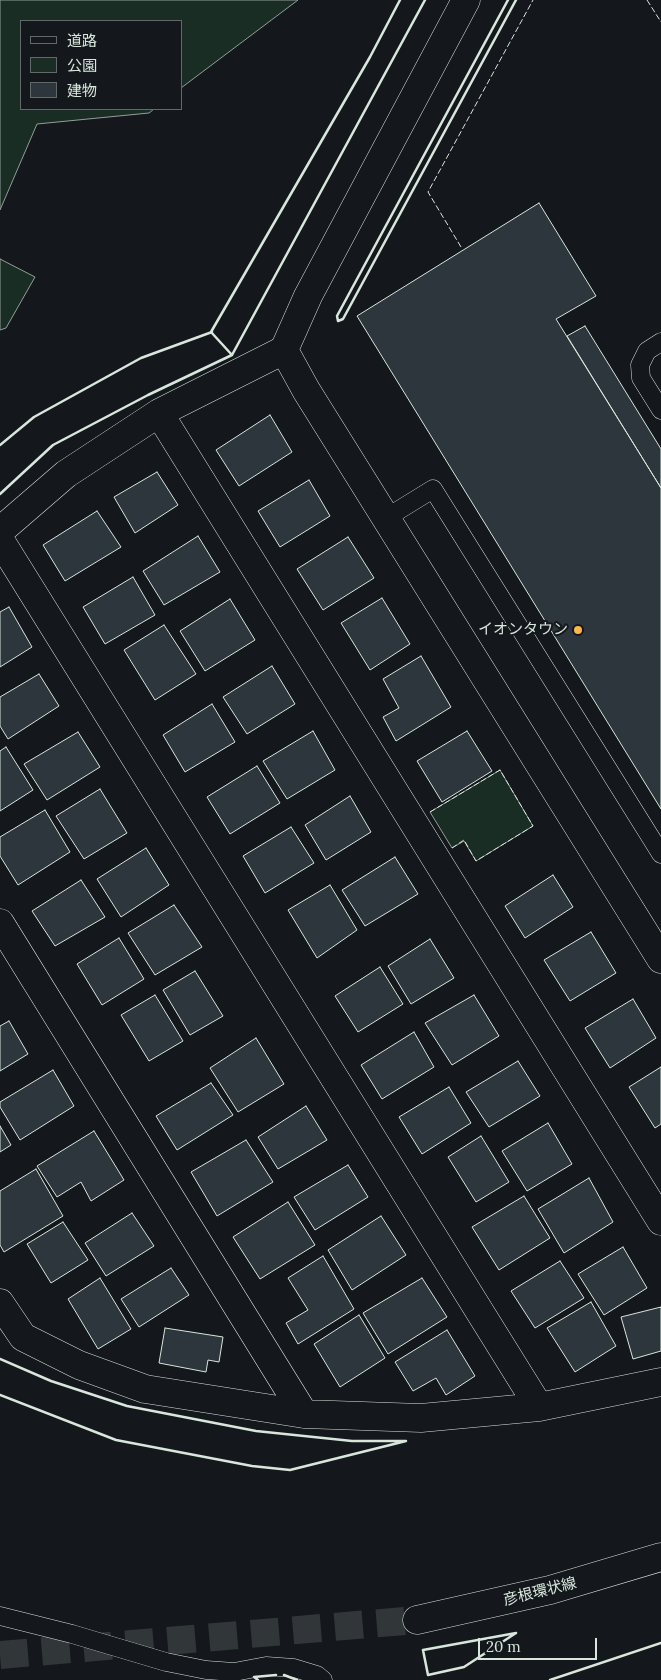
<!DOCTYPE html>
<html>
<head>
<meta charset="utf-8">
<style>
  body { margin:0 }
  #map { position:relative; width:661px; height:1680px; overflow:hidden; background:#14181c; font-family:Lora,"Noto Sans JP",serif }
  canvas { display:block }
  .legend { position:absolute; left:20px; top:20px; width:162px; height:90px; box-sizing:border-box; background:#14181c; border:1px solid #626a69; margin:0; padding:6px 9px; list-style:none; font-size:15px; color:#d8e6dc }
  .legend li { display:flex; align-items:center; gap:10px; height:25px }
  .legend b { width:25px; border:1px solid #626a69 }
  .scale { position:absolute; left:478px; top:1638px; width:119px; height:22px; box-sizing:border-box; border:2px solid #d8e6dc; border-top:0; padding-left:6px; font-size:15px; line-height:18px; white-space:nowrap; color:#d8e6dc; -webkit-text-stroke:4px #14181c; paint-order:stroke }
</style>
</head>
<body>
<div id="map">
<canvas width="661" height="1680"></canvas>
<ul class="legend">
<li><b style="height:6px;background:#14181c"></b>道路</li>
<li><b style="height:14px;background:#1a2d24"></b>公園</li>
<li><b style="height:14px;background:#2c363c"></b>建物</li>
</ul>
<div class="scale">20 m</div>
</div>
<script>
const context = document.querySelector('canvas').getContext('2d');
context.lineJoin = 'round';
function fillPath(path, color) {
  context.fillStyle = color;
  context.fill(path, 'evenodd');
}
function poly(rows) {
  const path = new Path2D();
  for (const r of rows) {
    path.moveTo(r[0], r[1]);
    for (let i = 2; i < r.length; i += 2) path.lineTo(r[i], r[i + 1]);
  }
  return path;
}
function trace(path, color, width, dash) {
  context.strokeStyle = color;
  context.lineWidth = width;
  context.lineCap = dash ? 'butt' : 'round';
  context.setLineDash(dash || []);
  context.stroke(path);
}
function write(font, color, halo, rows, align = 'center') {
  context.font = font + ' Lora,"Noto Sans JP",serif';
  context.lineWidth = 4;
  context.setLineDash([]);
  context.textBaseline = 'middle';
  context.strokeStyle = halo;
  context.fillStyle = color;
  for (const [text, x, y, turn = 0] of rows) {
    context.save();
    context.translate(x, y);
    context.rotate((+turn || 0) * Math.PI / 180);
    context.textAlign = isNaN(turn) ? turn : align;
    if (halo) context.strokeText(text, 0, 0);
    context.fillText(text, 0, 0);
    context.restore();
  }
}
const green = poly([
  [0,0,298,0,181,88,181,21,21,21,21,109,154,109,149,113,37,124,0,210,0,0],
  [0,259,35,277,6,328,0,330,0,259],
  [500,770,533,826,476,861,464,841,452,848,430,812,500,770]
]);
const building = poly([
  [539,203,596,296,556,319,661,488,661,809,357,316,539,203],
  [585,326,661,449,661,488,567,336,585,326],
  [270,415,292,452,239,486,216,450,270,415],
  [157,472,178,505,135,533,114,497,157,472],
  [309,480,330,516,280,547,258,511,309,480],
  [97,511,121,547,65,581,43,545,97,511],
  [198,536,220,572,164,605,143,571,198,536],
  [348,537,374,578,323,610,297,569,348,537],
  [133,577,155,615,105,644,83,607,133,577],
  [382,598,410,644,370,670,341,623,382,598],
  [230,599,255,640,205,671,180,631,230,599],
  [9,607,32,647,0,667,0,612,9,607],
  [164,625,196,674,155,700,124,650,164,625],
  [421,656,451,707,396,741,383,717,399,708,383,679,421,656],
  [272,666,295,704,247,734,223,697,272,666],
  [39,674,59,706,8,739,0,726,0,697,39,674],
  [212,704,235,742,185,772,163,735,212,704],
  [313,731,335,770,287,799,263,761,313,731],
  [467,731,492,771,442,802,417,761,467,731],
  [78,732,100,767,47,800,24,764,78,732],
  [6,747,33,790,0,811,0,751,6,747],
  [257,766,280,803,230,834,207,797,257,766],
  [100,789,127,833,84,859,56,816,100,789],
  [350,796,371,832,326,860,305,825,350,796],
  [45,810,70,852,18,885,0,856,0,837,45,810],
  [291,827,314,863,265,893,243,856,291,827],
  [146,848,169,885,121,917,97,879,146,848],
  [395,857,418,894,365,926,342,890,395,857],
  [553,875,573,907,525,938,505,906,553,875],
  [81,880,105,917,55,946,32,911,81,880],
  [330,885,357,930,317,958,288,910,330,885],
  [174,905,202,947,155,975,128,933,174,905],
  [591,932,616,973,570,1001,544,960,591,932],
  [119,938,144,979,102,1005,77,964,119,938],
  [430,939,454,978,411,1004,388,966,430,939],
  [380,967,403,1004,358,1032,335,996,380,967],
  [195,971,223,1016,190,1035,163,990,195,971],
  [155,995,183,1041,149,1061,121,1015,155,995],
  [474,995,499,1036,452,1065,425,1023,474,995],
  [633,999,656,1038,610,1068,585,1028,633,999],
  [9,1021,28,1054,0,1071,0,1026,9,1021],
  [414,1032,434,1067,382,1099,361,1065,414,1032],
  [256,1038,284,1084,238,1112,210,1068,256,1038],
  [518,1061,540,1096,489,1127,466,1092,518,1061],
  [661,1067,661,1124,655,1128,629,1087,661,1067],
  [53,1070,74,1106,20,1140,0,1107,0,1102,53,1070],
  [211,1083,233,1115,177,1150,156,1116,211,1083],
  [449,1087,471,1123,422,1154,399,1117,449,1087],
  [306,1106,327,1140,278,1169,258,1137,306,1106],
  [548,1123,572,1164,527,1191,502,1151,548,1123],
  [0,1126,11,1145,0,1152,0,1126],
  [94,1131,124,1180,91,1201,81,1182,57,1197,37,1166,94,1131],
  [481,1136,509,1182,476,1202,448,1157,481,1136],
  [246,1140,273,1182,217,1216,191,1172,246,1140],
  [348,1165,368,1197,315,1230,294,1197,348,1165],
  [36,1169,63,1216,4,1252,0,1245,0,1191,36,1169],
  [589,1178,613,1222,564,1253,538,1209,589,1178],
  [524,1196,550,1238,499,1270,472,1227,524,1196],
  [288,1202,315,1245,260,1279,233,1237,288,1202],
  [132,1213,154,1246,106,1276,85,1243,132,1213],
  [381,1216,406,1255,352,1290,328,1250,381,1216],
  [63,1222,88,1260,51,1283,27,1244,63,1222],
  [623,1247,647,1288,604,1315,578,1274,623,1247],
  [323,1256,354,1309,298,1344,286,1323,308,1310,288,1278,323,1256],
  [560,1261,584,1298,535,1328,511,1291,560,1261],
  [171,1268,189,1295,139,1327,121,1299,171,1268],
  [100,1278,131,1329,98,1349,68,1299,100,1278],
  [422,1278,447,1317,388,1354,363,1313,422,1278],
  [591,1302,616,1346,575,1372,547,1328,591,1302],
  [661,1307,661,1351,633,1359,621,1317,661,1307],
  [359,1315,385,1358,340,1387,314,1344,359,1315],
  [165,1328,223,1337,219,1362,208,1360,206,1372,159,1363,165,1328],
  [447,1330,475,1376,446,1395,436,1378,413,1391,395,1362,447,1330]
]);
const secondaryTunnel = poly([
  [0,1655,417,1620]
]);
const service = poly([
  [661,342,647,351,640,365,641,378,661,410],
  [386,518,433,489,661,854],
  [0,1616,72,1634,166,1662,206,1670,234,1672,266,1666,294,1668,317,1675,323,1680]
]);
const minor = poly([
  [159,413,661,1221],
  [0,531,66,474,159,413,284,350],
  [0,540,539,1407],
  [0,923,304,1414],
  [0,1303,23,1337,79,1365,145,1389,304,1414,421,1418,539,1407,661,1382]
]);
const tertiary = poly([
  [466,0,308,296,284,350,306,390,661,959]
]);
const secondary = poly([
  [417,1620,550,1590,661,1557]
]);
const fence = poly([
  [647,0,661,22],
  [461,247,428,192,533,0],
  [0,445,34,417,141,358,211,332,370,57,400,0],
  [430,812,500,770,533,826,476,861,464,840,452,848]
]);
const wall = poly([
  [400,0,370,57,211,332,232,355,425,0],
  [508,0,337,316,338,321,343,319,516,0],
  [0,445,34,417,141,358,212,332],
  [0,494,53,445,148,395,232,355],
  [0,1359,51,1381,127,1406,256,1431,352,1441,406,1441,290,1470,252,1466,116,1440,0,1395],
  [516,1633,464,1667,428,1675,423,1650,516,1633],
  [284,1675,297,1680],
  [258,1680,254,1677,276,1675],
  [550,1680,661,1643]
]);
const markers = [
  [578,630,5,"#ffb74d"]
];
const poiNames = [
  ["イオンタウン",568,630]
];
const streetNames = [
  ["彦根環状線",540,1592,-14]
];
fillPath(green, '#1a2d24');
trace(green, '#939e99', 1);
fillPath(building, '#2c363c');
trace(building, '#d8e6dc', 1);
trace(secondaryTunnel, '#313739', 28, [28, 14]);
trace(service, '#d8e6dc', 19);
trace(minor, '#d8e6dc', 29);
trace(tertiary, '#d8e6dc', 29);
trace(secondary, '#d8e6dc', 29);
trace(service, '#14181c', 18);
trace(minor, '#14181c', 28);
trace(tertiary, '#14181c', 28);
trace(secondary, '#14181c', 28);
trace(fence, '#d8e6dc', 1, [6, 2.5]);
trace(wall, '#d8e6dc', 2.5);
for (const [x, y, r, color] of markers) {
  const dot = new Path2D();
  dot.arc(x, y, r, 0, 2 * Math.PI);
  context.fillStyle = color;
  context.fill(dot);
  trace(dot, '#14181c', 2);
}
write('15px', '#d8e6dc', '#14181c', poiNames, 'right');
write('15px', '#d8e6dc', '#14181c', streetNames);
</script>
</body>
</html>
